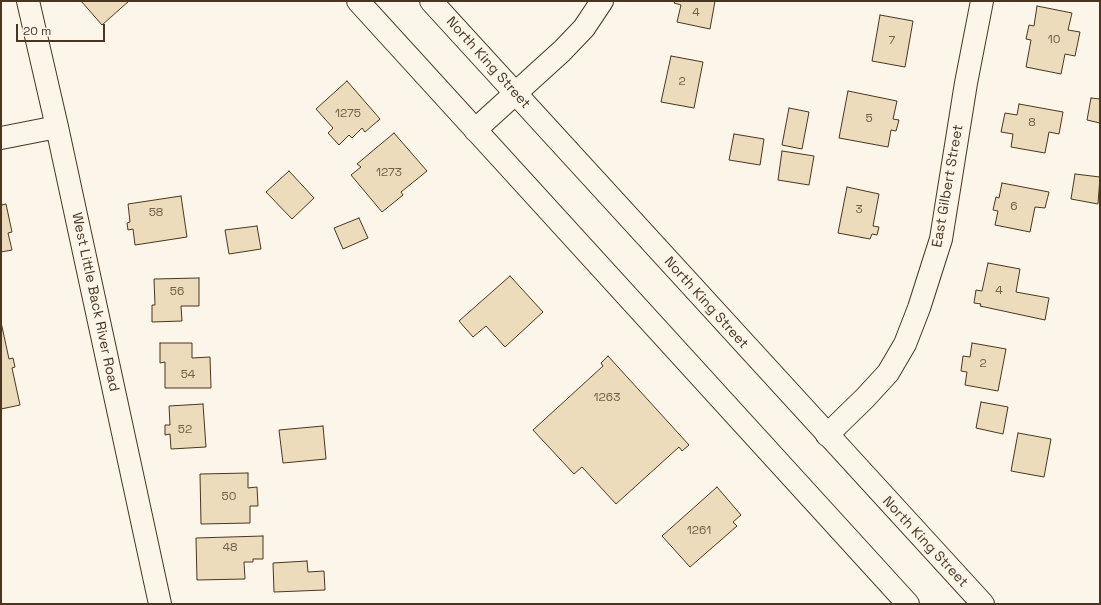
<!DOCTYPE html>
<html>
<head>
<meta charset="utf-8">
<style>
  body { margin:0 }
  #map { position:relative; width:1101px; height:605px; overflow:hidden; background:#fbf6e9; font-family:"Space Grotesk",sans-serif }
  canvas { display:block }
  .frame { position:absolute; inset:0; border:2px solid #4a3520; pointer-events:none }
  .scale { position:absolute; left:16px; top:24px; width:89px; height:18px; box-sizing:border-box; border:2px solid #4a3520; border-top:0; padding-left:5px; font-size:12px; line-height:14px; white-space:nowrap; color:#4a3520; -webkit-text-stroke:3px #fbf6e9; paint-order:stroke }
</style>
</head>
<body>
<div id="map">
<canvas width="1101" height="605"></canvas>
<div class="frame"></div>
<div class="scale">20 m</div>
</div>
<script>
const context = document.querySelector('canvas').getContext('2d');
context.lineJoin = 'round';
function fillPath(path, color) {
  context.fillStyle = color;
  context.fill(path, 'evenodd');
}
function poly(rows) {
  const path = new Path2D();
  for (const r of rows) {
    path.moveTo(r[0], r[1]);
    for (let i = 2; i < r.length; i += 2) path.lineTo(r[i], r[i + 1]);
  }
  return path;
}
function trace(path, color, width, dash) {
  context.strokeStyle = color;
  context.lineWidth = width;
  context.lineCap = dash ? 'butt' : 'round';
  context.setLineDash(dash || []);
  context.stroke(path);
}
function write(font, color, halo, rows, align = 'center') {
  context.font = font + ' "Space Grotesk",sans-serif';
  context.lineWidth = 3;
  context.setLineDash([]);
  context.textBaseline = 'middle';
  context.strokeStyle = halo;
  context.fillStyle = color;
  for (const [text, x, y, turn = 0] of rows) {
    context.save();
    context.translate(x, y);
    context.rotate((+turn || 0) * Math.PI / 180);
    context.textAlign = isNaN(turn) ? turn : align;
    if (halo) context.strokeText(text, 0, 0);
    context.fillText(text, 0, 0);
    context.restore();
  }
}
const building = poly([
  [81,1,129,1,102,25,81,1],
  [675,1,715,1,710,29,677,22,681,5,674,3,675,1],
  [1037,6,1072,13,1068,30,1080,32,1075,56,1065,54,1061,74,1026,67,1031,40,1026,39,1029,25,1034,26,1037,6],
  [880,15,913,21,905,67,872,61,880,15],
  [671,56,703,62,694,108,661,102,671,56],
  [347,81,380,119,365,132,362,128,352,138,349,135,339,145,328,133,333,128,316,109,347,81],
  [848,91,897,101,893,119,899,120,896,131,891,130,888,147,839,138,848,91],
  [1091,98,1100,99,1100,123,1087,120,1091,98],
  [1019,104,1063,112,1059,134,1049,132,1045,153,1011,147,1013,134,1001,132,1005,113,1017,115,1019,104],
  [789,108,809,112,802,149,782,145,789,108],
  [394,133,427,171,401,192,403,195,382,212,351,175,361,167,357,164,394,133],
  [734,134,764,139,760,165,729,160,734,134],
  [782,151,814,156,809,185,778,180,782,151],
  [289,171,314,198,292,219,266,192,289,171],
  [1075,174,1100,177,1098,204,1071,199,1075,174],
  [1002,183,1049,192,1045,208,1035,207,1030,232,995,225,998,211,993,210,996,197,999,198,1002,183],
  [847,187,879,194,873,226,879,227,877,235,872,234,870,239,838,233,847,187],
  [181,196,187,237,135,245,133,229,128,230,127,223,130,222,128,204,181,196],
  [1,201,2,205,6,204,12,232,8,233,12,250,1,252,1,201],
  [359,218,368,238,343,249,334,228,359,218],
  [257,226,261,249,229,254,225,230,257,226],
  [988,263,1020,269,1016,292,1049,298,1045,320,980,306,981,304,974,303,976,290,982,291,988,263],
  [510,276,543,312,505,347,486,326,473,337,459,321,510,276],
  [199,278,199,306,181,306,182,321,152,322,152,305,155,305,154,279,199,278],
  [1,322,9,359,13,358,15,367,12,368,20,405,1,409,1,322],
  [160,343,192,343,192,358,210,357,211,388,165,388,165,362,160,363,160,343],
  [972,343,1006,349,998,391,965,385,967,372,961,371,963,356,970,357,972,343],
  [608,356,689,445,682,451,679,447,616,504,582,467,574,474,533,430,603,366,601,363,608,356],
  [981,402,1008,407,1003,434,976,428,981,402],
  [203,404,206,447,171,449,170,434,165,435,165,425,170,425,169,406,203,404],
  [323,426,326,459,283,463,279,430,323,426],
  [1018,433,1051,439,1044,477,1011,471,1018,433],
  [248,473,248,488,257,487,258,506,250,506,250,523,201,524,200,474,248,473],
  [717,487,741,515,733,522,737,526,690,567,662,536,717,487],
  [263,536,263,559,253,559,253,562,244,562,245,579,197,580,196,538,263,536],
  [307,561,308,572,324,571,325,590,274,592,273,563,307,561]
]);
const street = poly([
  [28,1,57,127,160,604],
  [475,130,562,51,584,28,602,1],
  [1,138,57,127],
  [827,435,865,398,888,373,905,344,919,308,941,239,966,83,982,1]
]);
const secondary = poly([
  [358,1,908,604],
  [431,1,983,604]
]);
const numberNames = [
  ["4",696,13],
  ["10",1054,40],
  ["7",892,41],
  ["2",682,82],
  ["1275",348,114],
  ["5",869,119],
  ["8",1032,123],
  ["1273",389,173],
  ["6",1014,207],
  ["3",859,210],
  ["58",156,213],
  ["4",999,291],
  ["56",177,292],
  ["2",983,364],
  ["54",188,375],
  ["1263",607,398],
  ["52",185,430],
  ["50",229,497],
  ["1261",699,531],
  ["48",230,548]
];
const streetNames = [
  ["North King Street",488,63,48],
  ["East Gilbert Street",948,186,-80],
  ["West Little Back River Road",95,302,78],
  ["North King Street",706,303,48],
  ["North King Street",925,542,47]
];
fillPath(building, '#ecdcbc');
trace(building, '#4a3520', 1);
trace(street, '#4a3520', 24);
trace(secondary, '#4a3520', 24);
trace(street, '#fbf6e9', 22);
trace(secondary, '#fbf6e9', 22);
write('12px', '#725f47', null, numberNames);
write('14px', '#4a3520', '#fbf6e9', streetNames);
</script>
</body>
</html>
